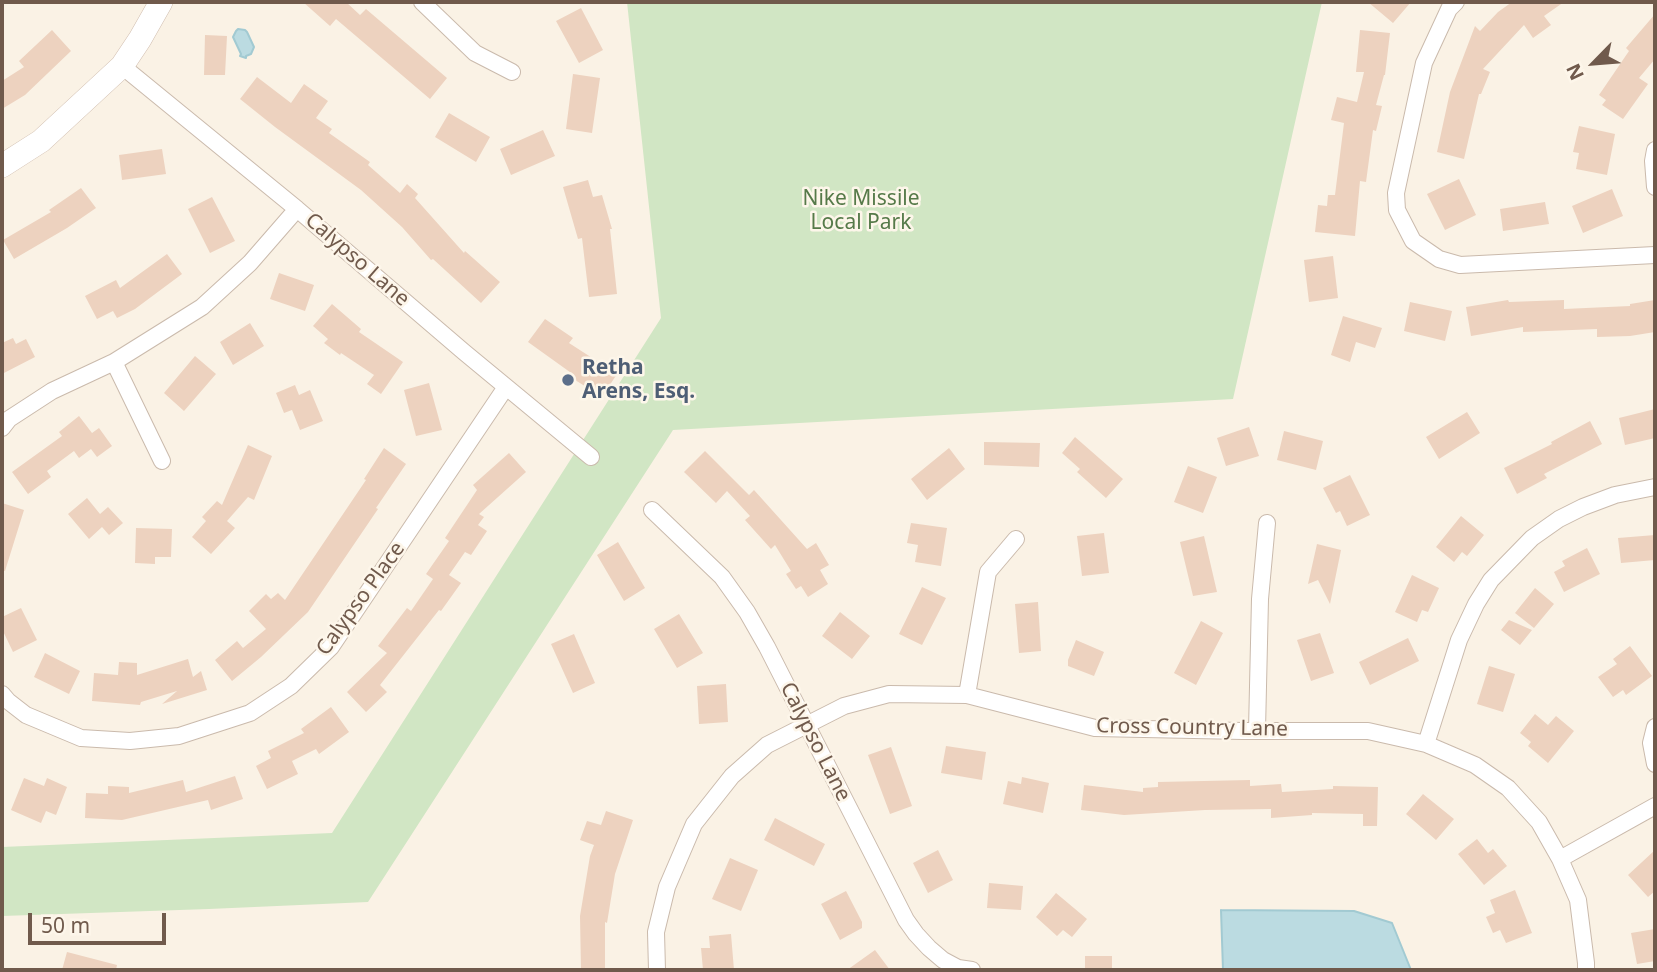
<!DOCTYPE html>
<html>
<head>
<meta charset="utf-8">
<style>
  body { margin:0 }
  #map { position:relative; width:1657px; height:972px; overflow:hidden; background:#faf2e5; font-family:"Noto Sans",sans-serif }
  canvas { display:block }
  .frame { position:absolute; inset:0; border:4px solid #705a4c; pointer-events:none }
  .north { position:absolute; left:1559px; top:28px; width:70px; height:70px; -webkit-text-stroke:5px #fdf6ea; paint-order:stroke; rotate:245deg; font-size:19px; font-weight:700; line-height:28px; text-align:center; color:#705a4c }
  .north::after { content:''; display:block; margin:auto; width:24px; height:32px; background:#705a4c; clip-path:polygon(50% 0,100% 100%,50% 72%,0 100%) }
  .scale { position:absolute; left:28px; top:913px; width:138px; height:32px; box-sizing:border-box; border:4px solid #705a4c; border-top:0; padding-left:9px; font-size:21px; line-height:24px; white-space:nowrap; color:#705a4c; -webkit-text-stroke:5px #fdf6ea; paint-order:stroke }
</style>
</head>
<body>
<div id="map">
<canvas width="1657" height="972"></canvas>
<div class="frame"></div>
<div class="north">N</div>
<div class="scale">50 m</div>
</div>
<script>
const context = document.querySelector('canvas').getContext('2d');
context.lineJoin = 'round';
function fillPath(path, color) {
  context.fillStyle = color;
  context.fill(path, 'evenodd');
}
function poly(rows) {
  const path = new Path2D();
  for (const r of rows) {
    path.moveTo(r[0], r[1]);
    for (let i = 2; i < r.length; i += 2) path.lineTo(r[i], r[i + 1]);
  }
  return path;
}
function trace(path, color, width, dash) {
  context.strokeStyle = color;
  context.lineWidth = width;
  context.lineCap = dash ? 'butt' : 'round';
  context.setLineDash(dash || []);
  context.stroke(path);
}
function write(font, color, halo, rows, align = 'center') {
  context.font = font + ' "Noto Sans",sans-serif';
  context.lineWidth = 5;
  context.setLineDash([]);
  context.textBaseline = 'middle';
  context.strokeStyle = halo;
  context.fillStyle = color;
  for (const [text, x, y, turn = 0] of rows) {
    context.save();
    context.translate(x, y);
    context.rotate((+turn || 0) * Math.PI / 180);
    context.textAlign = isNaN(turn) ? turn : align;
    if (halo) context.strokeText(text, 0, 0);
    context.fillText(text, 0, 0);
    context.restore();
  }
}
const green = poly([
  [627,2,1322,2,1233,399,673,430,368,902,209,909,2,916,2,847,332,833,661,318]
]);
const water = poly([
  [238,29,245,30,247,32,254,47,251,54,246,56,246,58,240,56,241,54,233,37,236,31,238,29],
  [1221,910,1354,911,1392,923,1411,970,1223,970,1221,910]
]);
const building = poly([
  [303,2,346,2,360,15,366,9,447,78,430,99,336,19,330,26],
  [1368,2,1411,2,1393,23],
  [1512,2,1564,2,1544,16,1551,25,1533,38,1524,25,1483,69,1490,72,1481,94,1479,94,1464,159,1437,152,1450,92,1475,26,1480,31,1498,12],
  [581,8,603,50,579,63,556,21],
  [1655,14,1655,59,1639,78,1648,84,1623,119,1602,105,1606,100,1599,95,1629,51,1626,48],
  [52,30,71,51,25,95,2,109,2,81,24,67,19,61],
  [1360,30,1390,33,1385,75,1384,75,1376,105,1382,106,1376,131,1373,130,1366,182,1360,181,1355,236,1315,232,1318,205,1327,206,1328,195,1335,195,1344,123,1331,120,1337,97,1357,102,1364,72,1356,72],
  [205,35,227,36,225,75,204,75],
  [573,74,600,78,592,133,566,129],
  [257,77,291,103,304,84,328,101,316,118,332,129,329,133,370,162,368,165,400,193,407,184,418,194,415,198,464,253,465,251,500,282,481,303,433,259,431,260,402,227,361,190,275,127,240,99],
  [449,113,490,137,476,162,435,137],
  [1579,126,1615,134,1607,175,1576,169,1579,153,1573,152],
  [543,130,555,156,511,175,500,149],
  [162,149,166,174,122,180,119,155],
  [1459,179,1476,215,1445,230,1427,194],
  [588,180,593,197,602,195,612,229,610,229,617,294,589,297,582,238,578,239,563,187],
  [81,188,96,208,67,228,14,259,3,240,51,212,49,210],
  [1612,189,1623,216,1583,233,1572,206],
  [212,197,235,241,210,253,188,209],
  [1545,202,1549,224,1503,231,1500,209],
  [167,254,182,274,135,309,117,318,113,311,97,319,85,296,116,280,120,288],
  [1333,256,1338,298,1309,302,1304,260],
  [279,273,314,285,305,311,270,299],
  [1508,300,1509,302,1564,300,1564,309,1630,306,1630,304,1655,300,1655,332,1630,336,1597,337,1597,329,1523,332,1523,327,1471,336,1466,307],
  [1410,302,1452,311,1445,341,1404,331],
  [332,304,361,329,359,332,403,362,381,394,367,384,374,375,341,353,340,355,324,343,328,339,313,326],
  [1343,316,1382,328,1375,348,1356,342,1350,362,1331,355],
  [545,319,573,338,569,343,617,374,602,397,572,378,574,375,528,342],
  [250,323,264,346,233,365,220,342],
  [13,338,16,344,26,339,35,357,2,374,2,343],
  [195,356,216,374,184,411,164,393],
  [429,383,442,430,416,436,404,390],
  [295,385,299,395,310,390,323,421,300,430,292,410,284,413,276,393],
  [1655,409,1655,438,1625,445,1619,418],
  [1467,412,1480,433,1439,459,1426,437],
  [79,416,92,433,99,428,112,446,97,457,91,449,79,458,74,451,47,471,51,477,28,494,12,472,62,436,59,432],
  [1590,421,1602,444,1544,474,1547,478,1517,494,1504,468,1552,444,1551,442],
  [1249,427,1259,456,1226,466,1217,438],
  [1284,431,1323,441,1316,470,1277,460],
  [1075,437,1123,479,1106,498,1077,472,1080,469,1062,453],
  [984,442,1040,443,1039,467,984,465],
  [248,445,272,456,254,500,248,497,227,521,235,528,211,554,192,537,206,521,202,517,217,501,222,505],
  [384,448,406,464,376,508,378,509,308,612,261,657,232,681,215,660,237,641,243,648,266,629,249,611,266,594,271,599,278,593,285,600,366,480,364,479],
  [949,448,965,469,927,500,911,479],
  [705,451,749,495,754,490,807,549,816,543,829,565,820,570,828,584,808,597,801,586,796,589,786,574,791,571,775,545,771,549,745,520,750,516,727,491,716,503,684,472],
  [509,453,526,472,479,514,484,517,478,525,487,531,471,555,465,552,449,575,461,583,441,611,439,610,380,685,387,692,366,712,347,692,387,653,378,646,407,608,411,611,433,579,426,574,449,541,445,538,477,490,473,485],
  [1188,466,1217,477,1203,513,1174,502],
  [1350,475,1370,515,1347,526,1340,511,1336,513,1323,488],
  [87,498,100,514,108,507,123,523,109,535,102,527,89,539,68,514],
  [2,503,24,510,5,571,2,570],
  [1461,516,1484,535,1467,556,1462,552,1454,562,1436,547],
  [911,523,947,528,941,566,915,562,918,545,907,543],
  [136,528,172,529,171,557,155,557,155,564,135,563],
  [1104,533,1109,573,1082,576,1077,536],
  [1655,535,1655,560,1621,563,1618,538],
  [1204,536,1217,592,1193,596,1180,542],
  [618,542,645,588,624,601,597,555],
  [1317,544,1341,550,1330,604,1318,580,1308,584],
  [1587,548,1600,574,1564,592,1554,572,1565,566,1562,561],
  [1412,575,1439,588,1428,612,1422,610,1417,622,1395,612],
  [922,587,946,598,922,645,899,634],
  [1535,588,1554,604,1534,628,1515,613],
  [1038,602,1041,651,1019,653,1015,604],
  [21,608,37,640,13,652,2,629,2,617],
  [840,612,870,636,852,659,822,636],
  [679,614,703,653,677,668,654,629],
  [1509,620,1532,630,1520,645,1501,630],
  [1201,621,1223,633,1196,685,1174,673],
  [1320,633,1334,673,1311,681,1297,640],
  [574,634,595,683,573,693,551,644],
  [1408,638,1419,661,1370,685,1359,662],
  [1076,640,1104,652,1094,676,1068,666,1068,660],
  [1630,646,1652,676,1626,695,1623,690,1613,697,1598,677,1617,664,1613,659],
  [45,653,80,671,69,694,34,677],
  [188,659,193,677,201,671,207,690,162,704,177,691,141,702,140,705,92,701,94,673,118,675,119,662,137,663,137,675],
  [1489,666,1515,674,1503,712,1477,704],
  [726,684,728,722,699,724,697,686],
  [331,707,349,732,319,754,316,749,292,761,298,774,267,789,256,766,271,758,268,751,304,733,301,729],
  [1535,714,1548,725,1556,716,1574,731,1548,763,1528,746,1531,742,1520,733],
  [946,746,986,752,982,780,941,773],
  [891,747,912,806,890,814,868,755],
  [235,776,243,799,211,810,208,800,122,820,85,818,86,793,108,794,108,786,129,787,129,793,183,780,186,792],
  [1022,777,1049,783,1043,813,1003,804,1008,781,1021,784],
  [24,778,44,786,47,778,67,787,56,815,46,811,41,823,11,810],
  [1250,780,1250,786,1281,784,1282,792,1333,789,1333,786,1378,787,1377,826,1363,826,1363,814,1312,813,1312,815,1271,818,1271,809,1205,810,1124,815,1081,810,1084,785,1143,792,1143,788,1158,787,1158,782],
  [1423,794,1454,819,1436,840,1406,814],
  [606,811,633,820,615,874,607,923,605,922,605,970,581,970,580,916,590,856,594,845,580,840,587,821,601,825],
  [775,818,825,844,814,866,764,840],
  [1477,839,1488,853,1493,849,1507,866,1484,885,1458,854],
  [938,850,953,880,928,893,913,863],
  [1655,850,1655,891,1648,897,1628,875],
  [730,858,758,870,741,911,712,899],
  [989,883,1023,886,1021,910,987,908],
  [1515,890,1532,933,1506,943,1500,930,1493,933,1486,917,1495,913,1490,900],
  [846,891,862,922,862,928,840,940,821,904],
  [1056,893,1087,919,1072,937,1063,930,1057,936,1036,917],
  [1655,929,1655,961,1637,964,1631,933],
  [731,934,734,970,703,970,701,948,710,948,709,936],
  [875,950,890,970,847,970],
  [67,952,117,965,116,970,62,970],
  [1085,956,1112,956,1112,970,1085,970]
]);
const street = poly([
  [422,2,475,53,512,72],
  [1456,2,1449,9,1424,63,1396,193,1397,210,1413,241,1439,259,1460,265,1655,255],
  [122,66,297,209,464,352,591,457],
  [1655,150,1653,161,1655,187],
  [114,362,162,461],
  [2,428,9,419,52,391,114,362,202,307,250,263,297,209],
  [652,510,722,577,747,612,767,647,906,920,916,934,929,948,943,960,958,968,972,970],
  [2,694,8,701,26,715,81,738,130,741,179,736,250,713,291,686,331,647,506,387],
  [967,695,988,572,1016,539],
  [1655,727,1651,743,1655,764],
  [1257,730,1260,599,1267,523],
  [1426,744,1459,640,1476,604,1491,580,1532,538,1559,519,1583,507,1615,495,1655,487],
  [1560,859,1655,806],
  [657,970,656,932,667,887,694,824,732,776,767,745,844,706,889,694,967,695,1095,728,1243,731,1368,731,1426,744,1475,765,1508,788,1539,822,1560,859,1578,900,1586,963,1586,970]
]);
const secondary = poly([
  [2,166,41,141,122,66,140,39,161,2]
]);
const markers = [
  [568,380,7,"#5c6f8a"]
];
const parkNames = [
  ["Nike Missile",861,199],
  ["Local Park",861,223]
];
const streetNames = [
  ["Calypso Lane",357,260,41],
  ["Calypso Place",361,599,-54],
  ["Cross Country Lane",1192,728,1],
  ["Calypso Lane",815,742,63]
];
const serviceNames = [
  ["Retha",582,368],
  ["Arens, Esq.",582,392]
];
fillPath(green, '#d1e6c4');
fillPath(water, '#bbdbe1');
trace(water, '#a2cad2', 2);
fillPath(building, '#edd2bf');
trace(street, '#cabaac', 18);
trace(secondary, '#cfbcad', 24);
trace(street, '#fff', 16);
trace(secondary, '#fff', 23);
for (const [x, y, r, color] of markers) {
  const dot = new Path2D();
  dot.arc(x, y, r, 0, 2 * Math.PI);
  context.fillStyle = color;
  context.fill(dot);
  trace(dot, '#fdf6ea', 2.5);
}
write('21px', '#567a49', '#fdf6ea', parkNames);
write('21px', '#705a4c', '#fdf6ea', streetNames);
write('bold 21px', '#4e5e75', '#fdf6ea', serviceNames, 'left');
</script>
</body>
</html>
